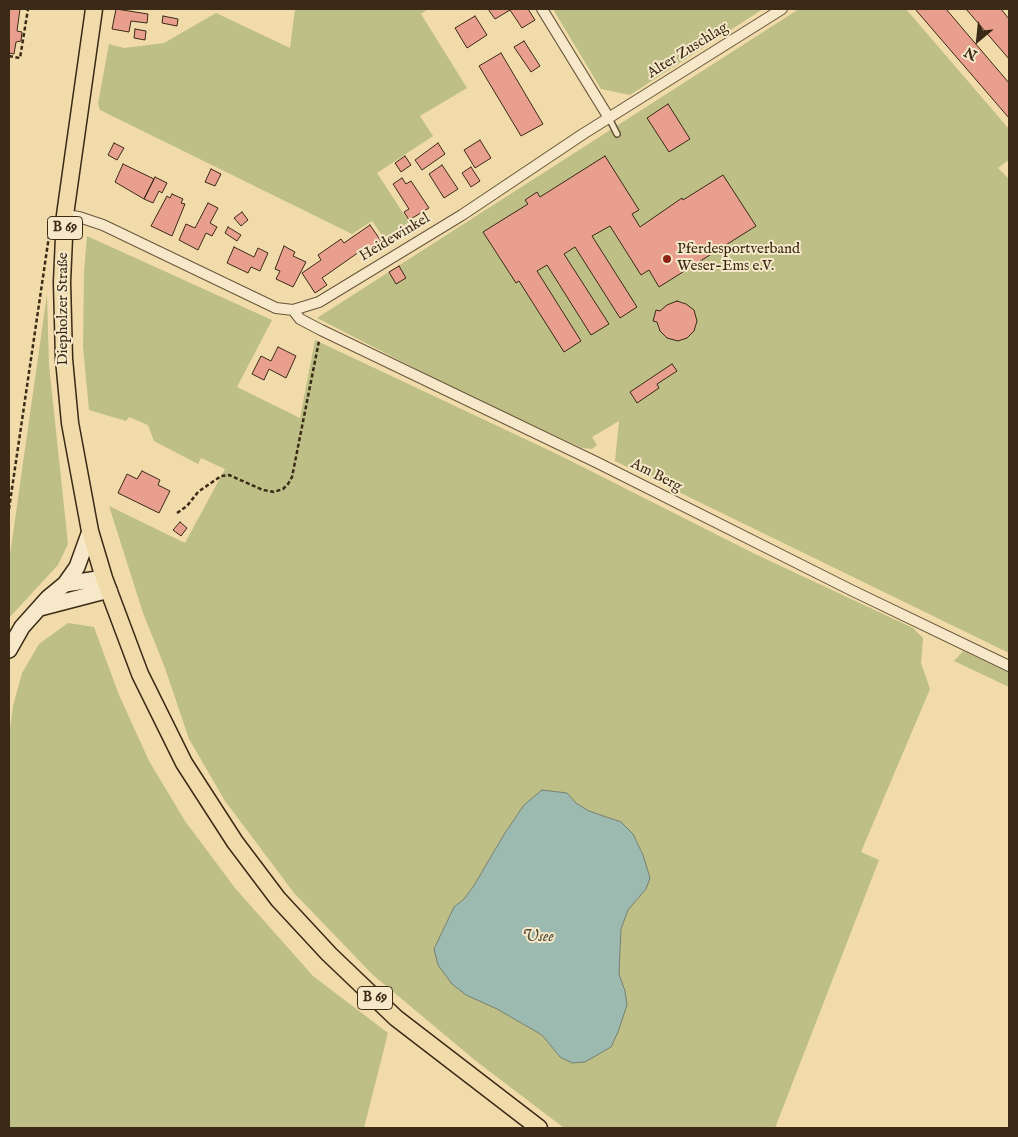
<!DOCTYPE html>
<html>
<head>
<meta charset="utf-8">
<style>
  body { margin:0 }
  #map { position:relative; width:1018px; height:1137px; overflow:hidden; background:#f1dbaa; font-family:"IM FELL English",serif }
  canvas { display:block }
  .frame { position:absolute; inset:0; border:10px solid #3a2a16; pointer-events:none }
  .north { position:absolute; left:953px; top:15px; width:50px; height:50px; -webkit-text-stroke:4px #f6e8c8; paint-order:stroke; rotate:208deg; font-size:14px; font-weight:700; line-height:20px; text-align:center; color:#3a2a16 }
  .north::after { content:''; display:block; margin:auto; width:18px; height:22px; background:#3a2a16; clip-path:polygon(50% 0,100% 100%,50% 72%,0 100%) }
</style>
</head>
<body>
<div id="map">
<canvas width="1018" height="1137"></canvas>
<div class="frame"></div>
<div class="north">N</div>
</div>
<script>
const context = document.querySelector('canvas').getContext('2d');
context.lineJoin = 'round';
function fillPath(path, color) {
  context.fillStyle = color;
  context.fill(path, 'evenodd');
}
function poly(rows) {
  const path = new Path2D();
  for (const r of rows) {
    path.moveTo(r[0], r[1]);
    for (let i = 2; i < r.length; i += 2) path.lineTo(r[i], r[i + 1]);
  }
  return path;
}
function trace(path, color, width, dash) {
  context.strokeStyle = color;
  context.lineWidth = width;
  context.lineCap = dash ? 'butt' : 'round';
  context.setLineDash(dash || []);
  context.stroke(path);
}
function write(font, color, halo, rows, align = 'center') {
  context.font = font + ' "IM FELL English",serif';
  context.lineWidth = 4;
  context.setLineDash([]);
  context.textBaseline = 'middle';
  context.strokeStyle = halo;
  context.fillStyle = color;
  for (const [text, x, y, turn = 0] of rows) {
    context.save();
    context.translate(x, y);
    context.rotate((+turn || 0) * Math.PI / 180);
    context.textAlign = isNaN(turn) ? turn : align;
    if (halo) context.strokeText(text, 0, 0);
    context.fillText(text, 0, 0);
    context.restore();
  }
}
const green = poly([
  [295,9,428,9,421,14,467,88,420,116,433,136,377,173,409,222,384,238,372,221,352,234,100,110,98,104,109,44,124,48,164,43,216,13,290,48],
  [553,9,763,9,630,95,601,89],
  [799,9,906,9,1009,129,1009,160,998,168,1009,179,1009,653,615,461,619,421,592,437,597,445,592,449,582,448,459,391,317,318],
  [87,236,272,320,237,387,300,418,315,340,559,455,753,553,913,628,923,638,921,663,930,689,861,852,879,860,775,1128,564,1128,476,1061,373,975,294,893,225,801,189,739,165,668,143,613,109,506,185,543,225,469,201,458,198,464,154,441,148,425,129,417,126,421,89,410,83,347,84,272],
  [542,790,567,793,576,803,589,811,621,822,633,834,643,855,646,889,628,910,621,929,619,974,625,991,560,1057,542,1035,497,1009,434,949,454,907,464,899,473,887,505,833,524,805],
  [47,294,49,365,68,544,58,565,9,618,9,562],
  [68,623,94,627,119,695,149,761,185,821,235,888,313,976,388,1033,364,1128,9,1128,9,737,13,706,22,673,39,644],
  [963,651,1009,673,1009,687,954,661]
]);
const water = poly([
  [542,790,567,793,576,803,589,811,621,822,633,834,643,855,650,878,646,889,628,910,621,929,619,974,625,991,627,1005,618,1032,611,1047,585,1062,572,1063,560,1057,542,1035,497,1009,466,995,452,984,438,965,434,949,454,907,464,899,473,887,505,833,524,805,542,790]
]);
const building = poly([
  [9,9,20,9,17,31,22,32,21,41,16,42,14,54,9,53,9,9],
  [116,9,148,14,147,23,131,21,129,32,112,29,116,9],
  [488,9,528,9,535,20,522,28,510,10,495,19,488,9],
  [915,9,946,9,1009,83,1009,118,915,9],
  [966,9,1001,9,1009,19,1009,59,966,9],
  [163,16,178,19,177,26,162,23,163,16],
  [475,16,487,35,467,48,455,28,475,16],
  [135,29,146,31,145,40,134,38,135,29],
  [524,41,540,66,531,72,514,47,524,41],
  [501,53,543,124,521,136,479,66,501,53],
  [668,104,690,139,669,152,647,118,668,104],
  [480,140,491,158,475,168,464,150,480,140],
  [114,143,124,148,117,160,108,155,114,143],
  [438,143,445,154,422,170,415,160,438,143],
  [405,156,411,165,401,172,395,163,405,156],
  [605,156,639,210,632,214,640,227,682,198,683,200,723,175,756,226,659,287,649,270,641,275,610,226,592,236,637,307,620,318,575,247,564,254,609,324,591,335,547,265,537,271,581,341,564,352,519,281,516,283,483,232,528,204,525,200,537,192,540,197,605,156],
  [123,164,154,179,144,199,115,182,123,164],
  [442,165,458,189,444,198,429,174,442,165],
  [471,167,480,181,471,187,462,173,471,167],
  [211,169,221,174,215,186,205,182,211,169],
  [155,177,167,183,162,193,159,191,153,203,144,199,155,177],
  [402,178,406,184,411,181,429,208,409,220,404,212,409,209,393,184,402,178],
  [172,194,183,199,181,203,185,204,172,236,151,226,167,196,170,198,172,194],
  [208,203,218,208,210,223,217,227,212,236,206,233,198,250,179,240,186,224,195,228,208,203],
  [242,212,248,220,241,226,234,218,242,212],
  [370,225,381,241,376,245,380,251,365,261,359,252,322,278,327,285,315,293,302,273,321,260,318,255,341,239,344,243,370,225],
  [228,227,241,235,237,241,225,233,228,227],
  [284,246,295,252,293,256,306,262,293,287,276,279,280,271,275,269,284,246],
  [234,247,254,257,258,248,268,253,260,271,251,267,248,273,227,263,234,247],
  [399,266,406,278,396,284,389,272,399,266],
  [677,301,686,304,694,310,697,321,694,331,687,338,678,341,667,338,660,331,657,322,653,321,656,310,660,311,667,305,677,301],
  [278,347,296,356,286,378,269,369,264,380,252,374,261,356,271,361,278,347],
  [672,364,677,371,657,384,659,388,637,403,630,392,672,364],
  [142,471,160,480,158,485,170,491,159,513,118,493,127,474,137,479,142,471],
  [180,522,187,528,181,536,173,530,180,522]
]);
const path = poly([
  [9,56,20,58,28,9],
  [9,509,49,236],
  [177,513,187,506,198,492,221,476,229,475,263,490,274,492,283,489,288,484,292,477,319,341]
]);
const service = poly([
  [609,118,617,134]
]);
const minor = poly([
  [542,9,609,118],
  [65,215,79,217,103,225,276,308,293,310,319,302,462,215,583,134,782,9],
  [293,310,300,319,321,330,598,463,853,591,1009,666]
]);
const secondary = poly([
  [65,584,77,567,90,531],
  [40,608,109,590],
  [9,650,22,627,48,598,65,584,104,578]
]);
const primary = poly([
  [94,9,65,215,62,282,64,359,70,423,90,531,104,578,140,674,184,763,235,842,278,899,329,954,396,1018,539,1128]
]);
const markers = [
  [667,259,5,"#8f2418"]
];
const shields = [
  [65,228,35],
  [375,998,35]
];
const shieldNames = [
  ["B 69",65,228],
  ["B 69",375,998]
];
const streetNames = [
  ["Alter Zuschlag",688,51,-32],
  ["Heidewinkel",395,238,-31],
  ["Diepholzer Straße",64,309,-90],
  ["Am Berg",656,476,27]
];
const poiNames = [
  ["Pferdesportverband",677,250],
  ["Weser-Ems e.V.",677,267]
];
const waterNames = [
  ["Usee",538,938]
];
fillPath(green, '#bdbf86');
fillPath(water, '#9cbaaf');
trace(water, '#758072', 1);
fillPath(building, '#e99f8e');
trace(building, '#3a2a16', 1);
trace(service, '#68563b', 8);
trace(minor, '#68563b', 12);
trace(secondary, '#3a2a16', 18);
trace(primary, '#3a2a16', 19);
trace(path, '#3a2a16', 2.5, [4, 2.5]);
trace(service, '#f6e8c8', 5);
trace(minor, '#f6e8c8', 10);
trace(secondary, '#f6e8c8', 15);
trace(primary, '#f1dbaa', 16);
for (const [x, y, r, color] of markers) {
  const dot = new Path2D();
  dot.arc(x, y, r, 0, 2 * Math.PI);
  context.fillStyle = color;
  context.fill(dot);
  trace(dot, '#f6e8c8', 2);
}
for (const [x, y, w] of shields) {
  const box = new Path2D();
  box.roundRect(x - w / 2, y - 11.5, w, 23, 4);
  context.fillStyle = '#f6e8c8';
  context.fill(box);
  trace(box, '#3a2a16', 1);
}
write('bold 14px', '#3a2a16', null, shieldNames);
write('15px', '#3a2a16', '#f6e8c8', streetNames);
write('15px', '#3a2a16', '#f6e8c8', poiNames, 'left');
write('italic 16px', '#524e3c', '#f6e8c8', waterNames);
</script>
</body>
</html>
